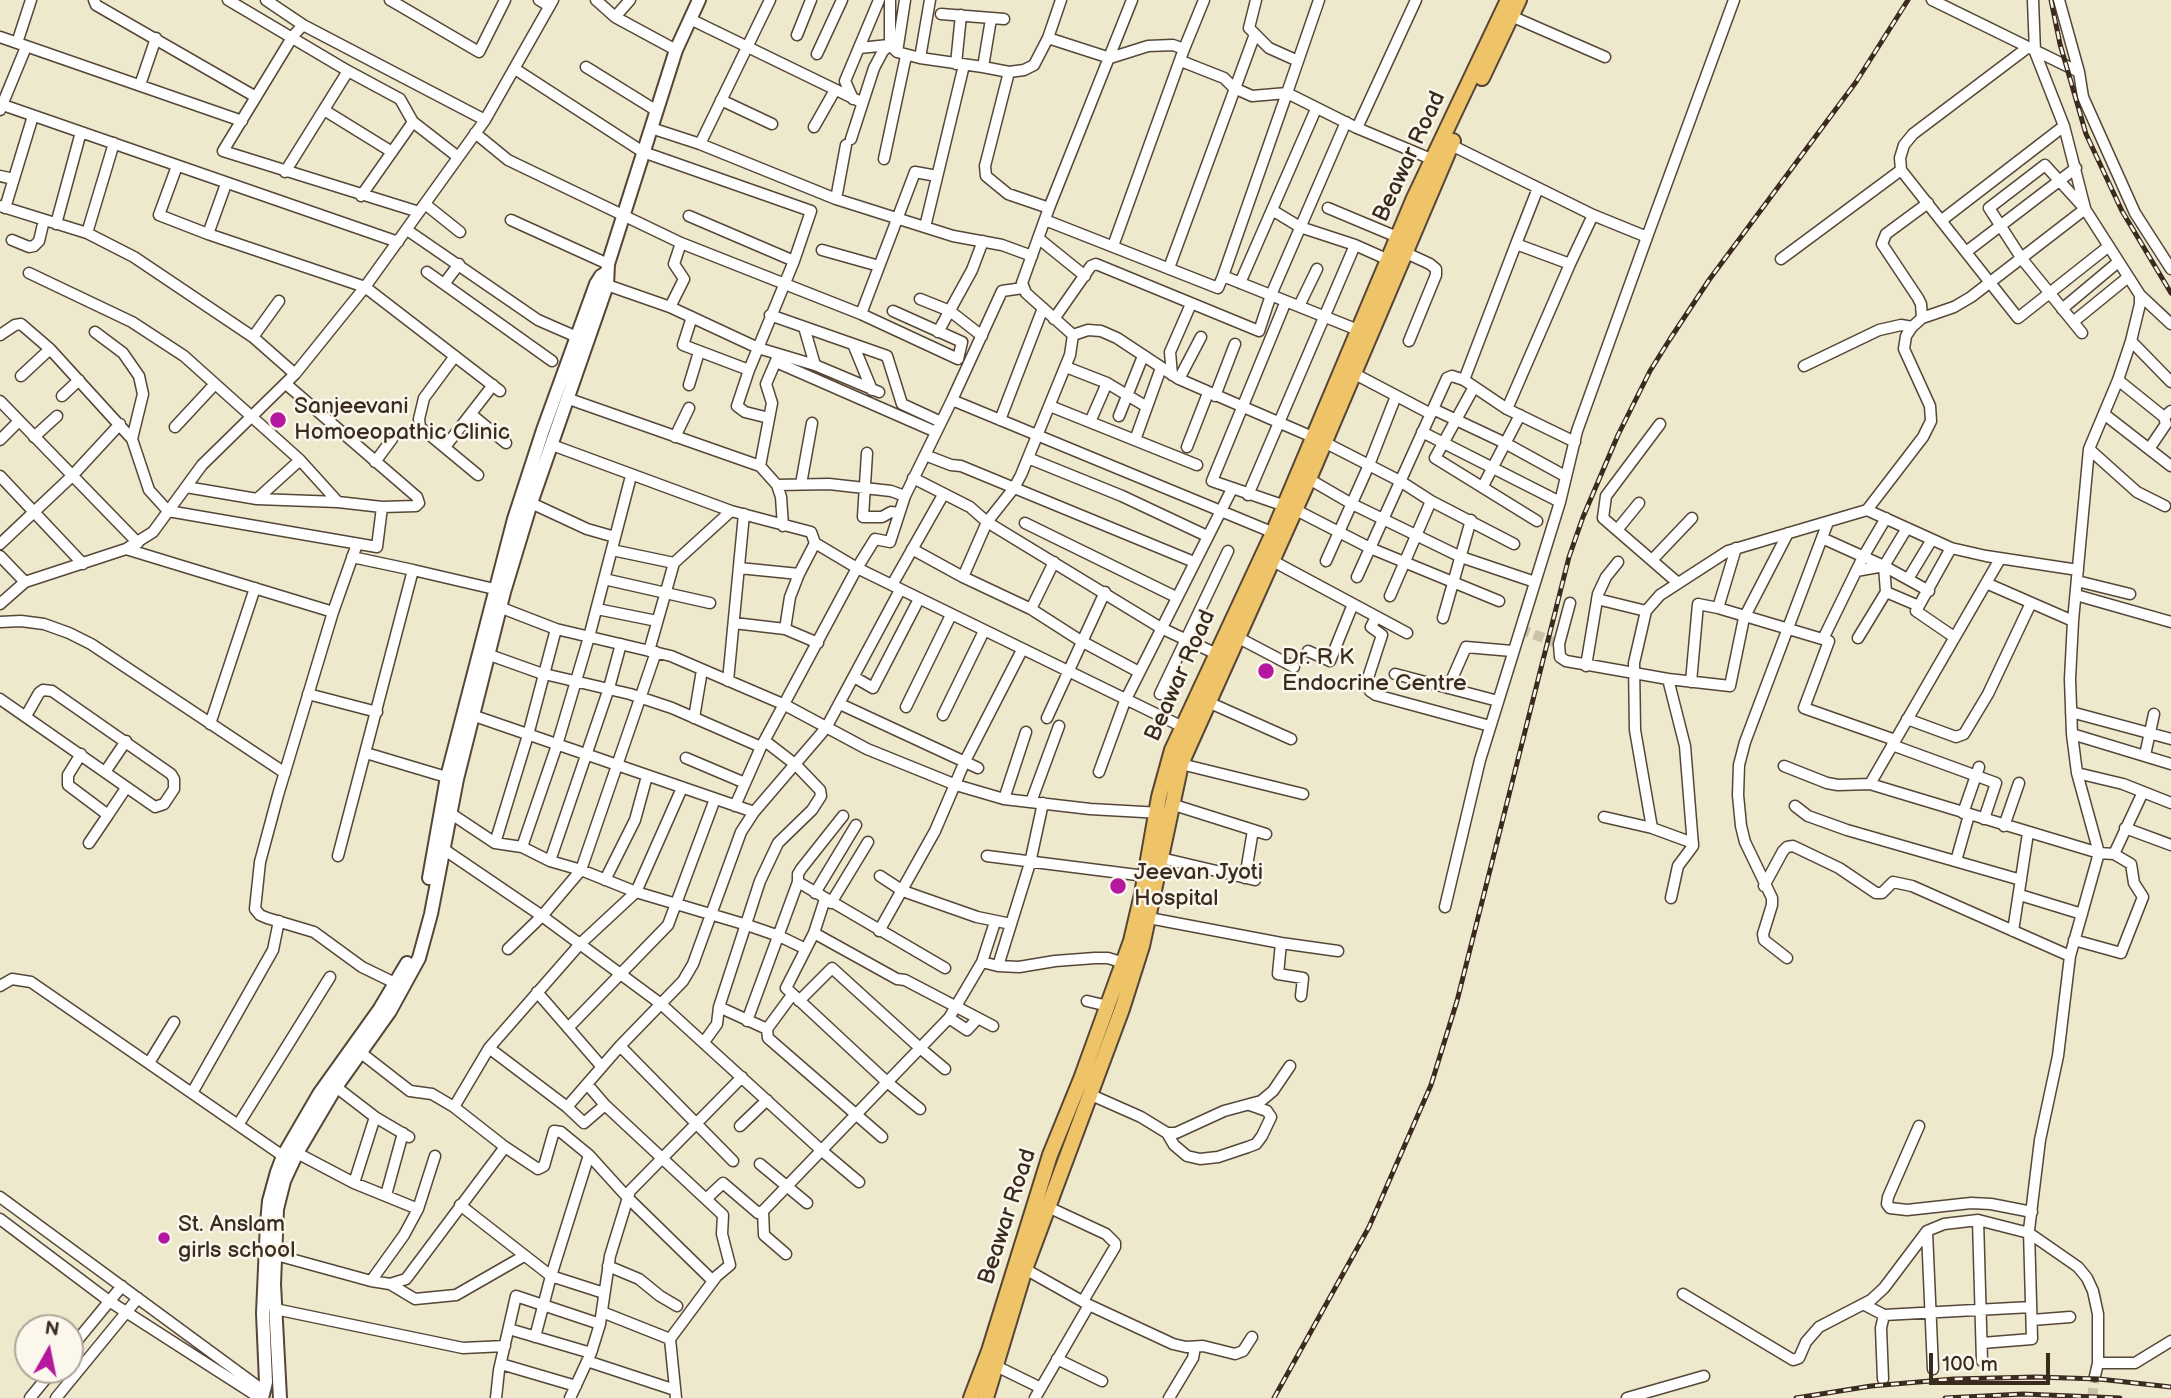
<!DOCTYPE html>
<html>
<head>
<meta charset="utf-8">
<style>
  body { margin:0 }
  #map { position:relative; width:2171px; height:1398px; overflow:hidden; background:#eee8cd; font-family:"Balsamiq Sans",sans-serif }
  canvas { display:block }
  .north { position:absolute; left:14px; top:1314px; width:70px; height:70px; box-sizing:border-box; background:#fbf7ec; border:2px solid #aea59a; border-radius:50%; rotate:9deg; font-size:19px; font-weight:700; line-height:28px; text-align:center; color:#3b2a1e }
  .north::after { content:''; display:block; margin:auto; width:24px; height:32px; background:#b5179e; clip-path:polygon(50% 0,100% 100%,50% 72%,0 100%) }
  .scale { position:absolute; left:1929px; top:1353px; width:121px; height:32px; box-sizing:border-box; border:4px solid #3b2a1e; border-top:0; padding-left:9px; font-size:21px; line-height:24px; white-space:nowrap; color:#3b2a1e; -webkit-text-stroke:5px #fbf7ec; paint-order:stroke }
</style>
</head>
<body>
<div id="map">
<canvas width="2171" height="1398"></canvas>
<div class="north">N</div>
<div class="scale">100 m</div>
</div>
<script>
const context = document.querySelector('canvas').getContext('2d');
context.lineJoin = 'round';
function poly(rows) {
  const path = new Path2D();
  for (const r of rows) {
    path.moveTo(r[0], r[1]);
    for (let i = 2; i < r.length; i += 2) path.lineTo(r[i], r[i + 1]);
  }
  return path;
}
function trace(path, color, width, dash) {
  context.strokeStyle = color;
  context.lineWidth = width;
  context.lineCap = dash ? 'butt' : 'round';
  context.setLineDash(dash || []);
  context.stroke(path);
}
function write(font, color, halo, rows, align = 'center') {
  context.font = font + ' "Balsamiq Sans",sans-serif';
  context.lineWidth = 5;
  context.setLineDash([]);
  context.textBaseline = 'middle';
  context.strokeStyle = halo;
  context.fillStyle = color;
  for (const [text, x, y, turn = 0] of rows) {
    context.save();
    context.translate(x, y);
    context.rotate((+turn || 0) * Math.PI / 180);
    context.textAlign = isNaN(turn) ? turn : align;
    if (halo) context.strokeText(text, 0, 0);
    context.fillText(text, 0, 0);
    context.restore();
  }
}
const minorTunnel = poly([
  [1520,629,1559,644],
  [2092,1398,2095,1376]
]);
const minor = poly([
  [94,0,96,5,256,97],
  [228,0,348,71,400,99,413,122,458,157],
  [266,0,303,25,485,120],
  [390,0,479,52,505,0],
  [539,0,549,6],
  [596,0,615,17,676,50],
  [890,0,890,45,897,52,920,58,983,67,1009,72,1024,70,1034,65,1048,38,1061,0],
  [1256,0,1249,28,1269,48,1298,61],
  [1319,0,1287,93,1357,128,1436,161],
  [1932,0,2079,72],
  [2033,0,2035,52,2064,126,2085,208],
  [2059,0,2079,72,2083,97,2135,213,2171,269],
  [941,14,1004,19],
  [1511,16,1605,57],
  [615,17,630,0],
  [690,19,861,102],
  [303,25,293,36,223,151,419,212],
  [797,35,811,0],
  [0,37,242,121],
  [1048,38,1110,58,1148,46,1173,45,1184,49],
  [17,43,31,0],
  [859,48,889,45],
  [2027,48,1913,134,1904,145,1900,158,1901,170,2018,318,2109,246],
  [897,52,905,0],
  [817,54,842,0],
  [920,58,930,0],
  [1181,61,1224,78,1234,88,1252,96,1287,93,1223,276],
  [956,64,961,15],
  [586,67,657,111],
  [983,67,991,19],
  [515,69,643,152,811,211,794,261,749,370,683,345,692,317],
  [1009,72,985,166,986,176,1008,194,1049,208],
  [140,85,156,38],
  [853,99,845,81,879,0],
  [721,100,772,124],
  [0,104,398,242],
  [0,110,26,47],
  [324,110,392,152],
  [814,127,835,90],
  [651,128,700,144,836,199,953,236,1002,245,1032,256],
  [1357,128,1416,0],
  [475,133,508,160,681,243,861,314,958,359,962,342,893,311],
  [851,139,874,68,883,51,890,45],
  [700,144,770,0],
  [884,159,906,56],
  [177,166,159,215,208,234,365,287,500,391],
  [285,172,348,71],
  [0,176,14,179],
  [361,196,413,122],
  [836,199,846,145],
  [425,204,460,232],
  [0,206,87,233,134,257,253,337,295,374],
  [5,208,33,116],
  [1328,208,1402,239],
  [1272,210,1300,227,1355,245,1391,261],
  [689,216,794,261],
  [511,220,608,264],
  [1045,220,1218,288,1223,276,1363,332],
  [1942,220,2064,126],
  [56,224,81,132],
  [925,227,964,65],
  [407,230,538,320,577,337],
  [87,233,114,143],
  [208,234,226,184],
  [1647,237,1734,0],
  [1038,238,1085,276],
  [12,240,29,247,34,246,39,241,44,220],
  [1516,244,1538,188],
  [1113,246,1184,49,1204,0],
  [822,250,879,266],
  [1404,252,1430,264,1436,269,1436,275,1409,341],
  [1966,252,2076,168],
  [1781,259,1901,170],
  [1169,268,1255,34],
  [427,272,552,361],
  [29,273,132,322,184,356,300,460,338,502],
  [1240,283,1316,109],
  [444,284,459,264],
  [607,285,670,307,758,348,815,365,879,392],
  [920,299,950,311,982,336],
  [1286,301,1212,481,1294,509,1370,548,1499,601],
  [1299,306,1317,269],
  [670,307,684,279,674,264,681,243],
  [2062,309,2117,263],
  [861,314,915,172,937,176],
  [770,315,887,356,902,404,941,422],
  [1922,318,1921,304,1918,298,1882,244,1886,234,1928,203],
  [1054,319,1091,266,1096,264,1259,331,1271,295,1346,122],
  [2073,322,2127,278],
  [804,327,815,365],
  [95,332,123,353,139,376,143,394,132,439],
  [938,332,972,270,983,241],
  [2082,333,2022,259,1989,208,2045,165,2085,209,2140,295,2171,324],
  [0,335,15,325,21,324,50,349,132,439,149,490,168,511,377,547,382,507],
  [1073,335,1088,330,1101,331,1117,338,1179,379,1324,442,1400,481,1431,501,1514,544],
  [253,337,279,301],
  [2131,341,2171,382],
  [853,344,872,390],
  [455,356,424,398,419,419,420,427,478,475],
  [776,362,936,432],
  [1804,366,1879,330,1901,325,1912,327],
  [1066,367,1107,383,1147,407],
  [749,370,737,406,745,412,769,418],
  [1353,373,1431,414],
  [1172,375,1170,352,1191,304],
  [21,376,50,349],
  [1179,379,1201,337],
  [1464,380,1516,244,1570,264],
  [2118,380,2164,417,2171,411],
  [689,385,699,352],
  [1474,387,1435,458,1537,521],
  [62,396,79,380],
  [1215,396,1235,344],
  [569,399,760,466,777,485,781,497,783,526],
  [952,400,1279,535],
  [0,401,138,543],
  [1050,406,1197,465],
  [1433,409,1505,443,1565,476],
  [1507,409,1570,264,1593,215],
  [471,414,506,443],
  [2104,414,2171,466],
  [1119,416,1143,356],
  [1000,420,1043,308],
  [1090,422,1107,383],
  [1660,424,1606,496,1603,518,1678,583],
  [175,427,215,384],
  [1422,432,1560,502],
  [34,437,57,416],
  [675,437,689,408],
  [0,440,19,421],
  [1135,440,1161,368],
  [552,445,731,511,811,532,815,543,799,574,790,597,785,629],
  [445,447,493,385],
  [1187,447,1208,393],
  [2089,449,2137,492,2165,506],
  [2149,449,2166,424,2164,417],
  [867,453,863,517,882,517,891,512,899,513],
  [925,455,951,465,961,466,1194,562],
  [1028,458,1122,496,1207,536],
  [375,462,392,439],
  [760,466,772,403,766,384,778,356],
  [0,476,83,564],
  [913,478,970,507,987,522,1161,628,1221,656],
  [1309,479,1352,504,1461,557,1535,582],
  [801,484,812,423],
  [777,485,829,484,891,491,905,496],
  [1483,486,1520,415],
  [186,487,257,499,338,502,382,507,416,506,419,503,417,497,286,384],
  [1248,495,1355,245],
  [257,499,300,460],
  [531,503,587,529,615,537],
  [1867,510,1951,548,1986,556,2078,570],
  [1025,523,1176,597],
  [1617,530,1639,503],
  [1822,538,1884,566,1929,591],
  [815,543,857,568,1187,729],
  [0,544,71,477,120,424],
  [357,544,333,612,278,795,260,862,255,909,260,915,267,918,314,932,362,967,399,985],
  [1951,548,1916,611,1954,637],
  [126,549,333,612],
  [912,549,963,577,1031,609],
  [612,550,674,563],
  [0,556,25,582],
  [352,557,413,570],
  [1271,560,1407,633],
  [1652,560,1692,518],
  [1326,561,1369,465,1396,396],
  [1054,562,1031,609,1081,641,1139,672],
  [1884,566,1907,528],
  [739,568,799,574],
  [1856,571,1884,566,1886,592],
  [963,577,987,522,1014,488,1021,475,1070,355,1073,335,1026,293,1022,283,1049,208,1132,0],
  [1357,577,1447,378,1452,376,1464,380,1507,409,1575,442],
  [604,579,710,603],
  [1908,579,1931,541],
  [2077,581,2130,594],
  [1986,583,2073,621],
  [892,585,943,495],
  [2076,595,2171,622],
  [1390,596,1431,501],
  [1597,599,1646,611],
  [1570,603,1559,644,1560,657,1566,661,1668,679,1730,686,1744,618,1788,533],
  [0,604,25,582,126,549,153,532,202,465,295,374,365,287,485,120,553,0],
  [494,605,556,629,671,656,785,705,867,749,956,785,1004,799,1090,809,1161,813],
  [1718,608,1736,548],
  [597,609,657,621],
  [1376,617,1371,627,1382,635,1367,681,1370,691,1376,695,1490,726],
  [1443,618,1471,520],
  [0,622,21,621,44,624,69,633,91,644,285,773],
  [734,623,785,629,818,643],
  [1237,637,1294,667],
  [1858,638,1886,592,1919,606],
  [1823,639,1863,557,1886,518],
  [649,651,674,563,731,511],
  [1308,651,1330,661,1353,604],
  [484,653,540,673,630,694,672,708,761,747],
  [1586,666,1598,594,1606,577,1618,562],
  [1395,674,1498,701],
  [854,677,873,688,919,599],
  [1668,679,1685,746,1693,846,1678,866,1671,898],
  [728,681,744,514],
  [1691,682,1698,604,1718,608,1829,641,1804,708,1895,740],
  [1448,688,1466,647,1512,651],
  [308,694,377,712],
  [1160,694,1228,551],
  [0,699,155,807,164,804,174,789,174,779,171,774,52,691,43,690,39,693,26,716],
  [1208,702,1291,739],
  [840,704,978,768],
  [906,707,951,615],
  [2071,712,2171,739],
  [466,713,754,812],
  [943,715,984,631],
  [694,718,702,670],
  [1047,718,1105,592],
  [1907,719,1956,737,1964,734,1988,694,2031,603],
  [210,724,255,588],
  [2072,734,2171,764],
  [1892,745,1996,783,1984,819],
  [366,753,453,779],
  [81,754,68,775,68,785,108,815,89,843],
  [2145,755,2154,714],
  [686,758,745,783],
  [1181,764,1303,794],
  [1784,766,1827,783,1838,785,1870,784,2099,853,2114,854,2143,792],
  [105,772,126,741],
  [1099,772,1125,701,1232,489],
  [2077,773,2123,784,2171,803],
  [1870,784,2000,559],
  [1004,799,1026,732],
  [1031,802,1059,726],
  [1171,804,1266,834],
  [735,806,761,747,857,568,875,539,890,542,905,496,952,400,1002,291,1023,288],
  [1795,806,1808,816,1847,830,2021,880],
  [447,811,495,843,522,847,550,861,581,870,636,892,747,925,779,936,806,949],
  [1963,813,1979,767],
  [108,815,126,788],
  [843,816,801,869,798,874,798,882,945,968],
  [1604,817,1652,828,1693,843],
  [2004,826,2019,783],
  [1652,828,1635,730,1634,663,1646,611,1660,595,1728,551,1867,510,1923,437,1931,421,1930,406,1904,349,1906,336,1912,327,1922,318,1954,307,1971,297,2085,209],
  [2125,828,2171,845],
  [495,843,528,735,556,629],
  [439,846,542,916,661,1004,821,1150,859,1182],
  [522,847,557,745,589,637,631,476],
  [338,856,413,570,503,591],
  [987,856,1145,876],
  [1161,858,1255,880],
  [550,861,609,688,621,644],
  [1956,861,1969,815],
  [880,876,903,891,977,917,1011,924],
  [1245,878,1253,830],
  [605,880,635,820,647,776],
  [1764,886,1783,851,1787,847,1793,846,1839,868,1876,893,1882,893,1893,882,1912,886,2070,956],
  [815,893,856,825],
  [2020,895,2082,914],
  [825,899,814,933,786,988,887,1082,920,1109],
  [831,903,868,842],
  [1445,907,1480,760,1560,502,1577,431,1647,237,1593,215,1451,145],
  [1149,918,1281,943,1338,951],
  [879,931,935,831,965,761,1022,650],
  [2013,931,2028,833],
  [814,933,897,979,905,980,993,1026],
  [2074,940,2121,953,2143,897,2134,883,2131,864,2114,854],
  [1281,943,1278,974,1303,978,1301,996],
  [508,949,542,916,581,870,656,652],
  [1787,958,1764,940,1763,934,1772,905,1772,898,1745,842,1741,826,1738,795,1739,765,1745,742,1828,522],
  [982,962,998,966,1019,967,1055,961,1095,958,1108,958,1127,964],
  [998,966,1030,863,1043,803],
  [0,986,12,979,31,982,283,1156],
  [537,992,602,1067],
  [799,1001,832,968,920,1048,945,1069],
  [1087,1001,1108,1006],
  [719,1007,767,1029,768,1038,882,1137],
  [949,1018,967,1030,978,1018],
  [747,1021,798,882],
  [568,1028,668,925,715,799],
  [767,1029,792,995],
  [704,1042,717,1024,719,1007,760,881,778,843,812,810,821,796,820,790,796,765,765,741],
  [620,1046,733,1161],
  [356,1049,410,1091,432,1094,454,1107,505,1147,538,1169,544,1166,554,1131,561,1132,589,1155,628,1198,712,1280,730,1265,722,1234,723,1215,605,1105,584,1123,567,1107,489,1048],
  [149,1063,174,1022],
  [587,1084,605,1105],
  [336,1087,375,1117,409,1137],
  [192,1093,273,950,279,921],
  [1089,1094,1141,1117,1167,1133,1176,1133,1224,1111,1261,1101,1273,1091,1290,1066],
  [454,1107,489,1048,580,944,636,892,682,788],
  [567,1107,620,1046,683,981,693,964,741,832,754,812,826,728,900,590],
  [238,1125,330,977],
  [740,1126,767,1100],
  [1919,1126,1888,1197,1887,1204,1890,1208,1907,1210,1971,1203,1991,1204,2032,1212],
  [1167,1133,1174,1145,1187,1156,1200,1159,1218,1157,1248,1147,1256,1144,1262,1136,1271,1117,1267,1111,1250,1105],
  [297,1153,354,1183,418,1209],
  [760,1164,807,1203],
  [354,1183,375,1117],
  [386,1195,403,1133],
  [0,1197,264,1391],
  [706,1199,723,1183,758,1213,763,1211],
  [460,1205,551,1276,604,1293],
  [1048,1207,1106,1234,1115,1243,1115,1247,1083,1301],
  [0,1219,109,1301,260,1398],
  [1978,1220,1982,1361],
  [1927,1232,1933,1369],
  [269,1253,371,1281,390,1284,406,1279,505,1147],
  [786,1254,764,1235,763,1211,949,1018,982,962,995,922],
  [608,1266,639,1279,660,1296,677,1306],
  [1025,1269,1089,1305,1173,1344,1186,1347,1203,1346,1235,1354,1243,1351,1252,1337],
  [371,1281,404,1235,418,1209,435,1156],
  [390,1284,415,1299,456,1295,524,1256],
  [1683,1294,1793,1360,1799,1358,1806,1342,1819,1327,1871,1300,1884,1288,1927,1231,1944,1224,1978,1220,2029,1233,2078,1267,2087,1278,2093,1291,2098,1314,2098,1363,2095,1376],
  [1863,1304,1884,1315],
  [275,1309,463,1348,505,1346],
  [602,1312,670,1339],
  [2032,1320,2070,1317],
  [509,1329,591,1353],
  [535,1337,551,1276,589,1155],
  [1982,1343,2032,1339,2029,1230,2040,1140,2058,1056,2070,956,2099,853,2077,773,2072,734,2070,679,2073,621,2089,449,2118,380,2131,341,2140,304,2140,295],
  [70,1349,122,1286],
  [1057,1359,1102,1381],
  [587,1361,675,1390],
  [2098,1363,2135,1363,2171,1341],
  [501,1364,576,1386],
  [992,1364,1041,1388],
  [1883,1379,1881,1328,1884,1315,2031,1307],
  [30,1398,53,1370],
  [56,1398,138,1298],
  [496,1398,499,1370,516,1296,600,1324],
  [570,1398,591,1353,600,1324,610,1256,630,1191,742,1077],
  [676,1398,670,1339,716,1277],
  [1035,1398,1089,1305],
  [1169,1398,1193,1358,1195,1347],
  [1627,1398,1704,1376]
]);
const tertiary = poly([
  [429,878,447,777,514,519,543,430,596,284,601,276,606,273],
  [262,1398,266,1382,263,1313,267,1223,269,1201,277,1172,283,1156,319,1094,379,1010,407,963],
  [280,1398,274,1284,277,1209,284,1181,297,1153,336,1087,390,1011,419,958,431,914,457,779,504,592,531,503,607,285,608,264,676,50,699,0]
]);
const primary = poly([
  [1482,78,1519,0],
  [971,1398,989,1351,1050,1155,1081,1079,1131,941,1142,894,1159,797,1172,750,1273,533,1414,198,1508,0],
  [986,1398,1025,1269,1122,1009,1142,946,1181,764,1309,479,1453,141]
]);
const rail = poly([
  [2051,0,2060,44,2086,134,2122,211,2171,293],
  [1274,1398,1369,1227,1431,1085,1457,1001,1569,557,1583,517,1618,435,1650,371,1670,339,1709,280,1856,82,1908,0],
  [1796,1398,1871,1386,1954,1379,2036,1377,2099,1379,2171,1387],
  [1945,1398,2023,1394,2120,1398]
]);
const markers = [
  [278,420,9,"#b5179e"],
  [1266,671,9,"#b5179e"],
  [1118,886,9,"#b5179e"],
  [164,1238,7,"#b5179e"]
];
const streetNames = [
  ["Beawar Road",1410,157,-65],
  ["Beawar Road",1181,676,-66],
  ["Beawar Road",1008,1217,-72]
];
const poiNames = [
  ["Sanjeevani",294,407],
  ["Homoeopathic Clinic",294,433],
  ["Dr. R K",1282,658],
  ["Endocrine Centre",1282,684],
  ["Jeevan Jyoti",1134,873],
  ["Hospital",1134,899],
  ["St. Anslam",178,1225],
  ["girls school",178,1251]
];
trace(minorTunnel, '#cac2aa', 10, [10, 5]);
trace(minor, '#564638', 13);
trace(tertiary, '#564638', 16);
trace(primary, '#564638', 18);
trace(minor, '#fff', 10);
trace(tertiary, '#fff', 12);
trace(primary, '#efc469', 14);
trace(rail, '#3b2a1e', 5);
trace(rail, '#fbf7ec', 2.5, [8]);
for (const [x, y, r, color] of markers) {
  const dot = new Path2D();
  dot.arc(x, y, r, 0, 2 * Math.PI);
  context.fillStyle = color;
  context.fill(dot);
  trace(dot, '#fbf7ec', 2.5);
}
write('23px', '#3b2a1e', '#fbf7ec', streetNames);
write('23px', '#3b2a1e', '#fbf7ec', poiNames, 'left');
</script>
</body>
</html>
